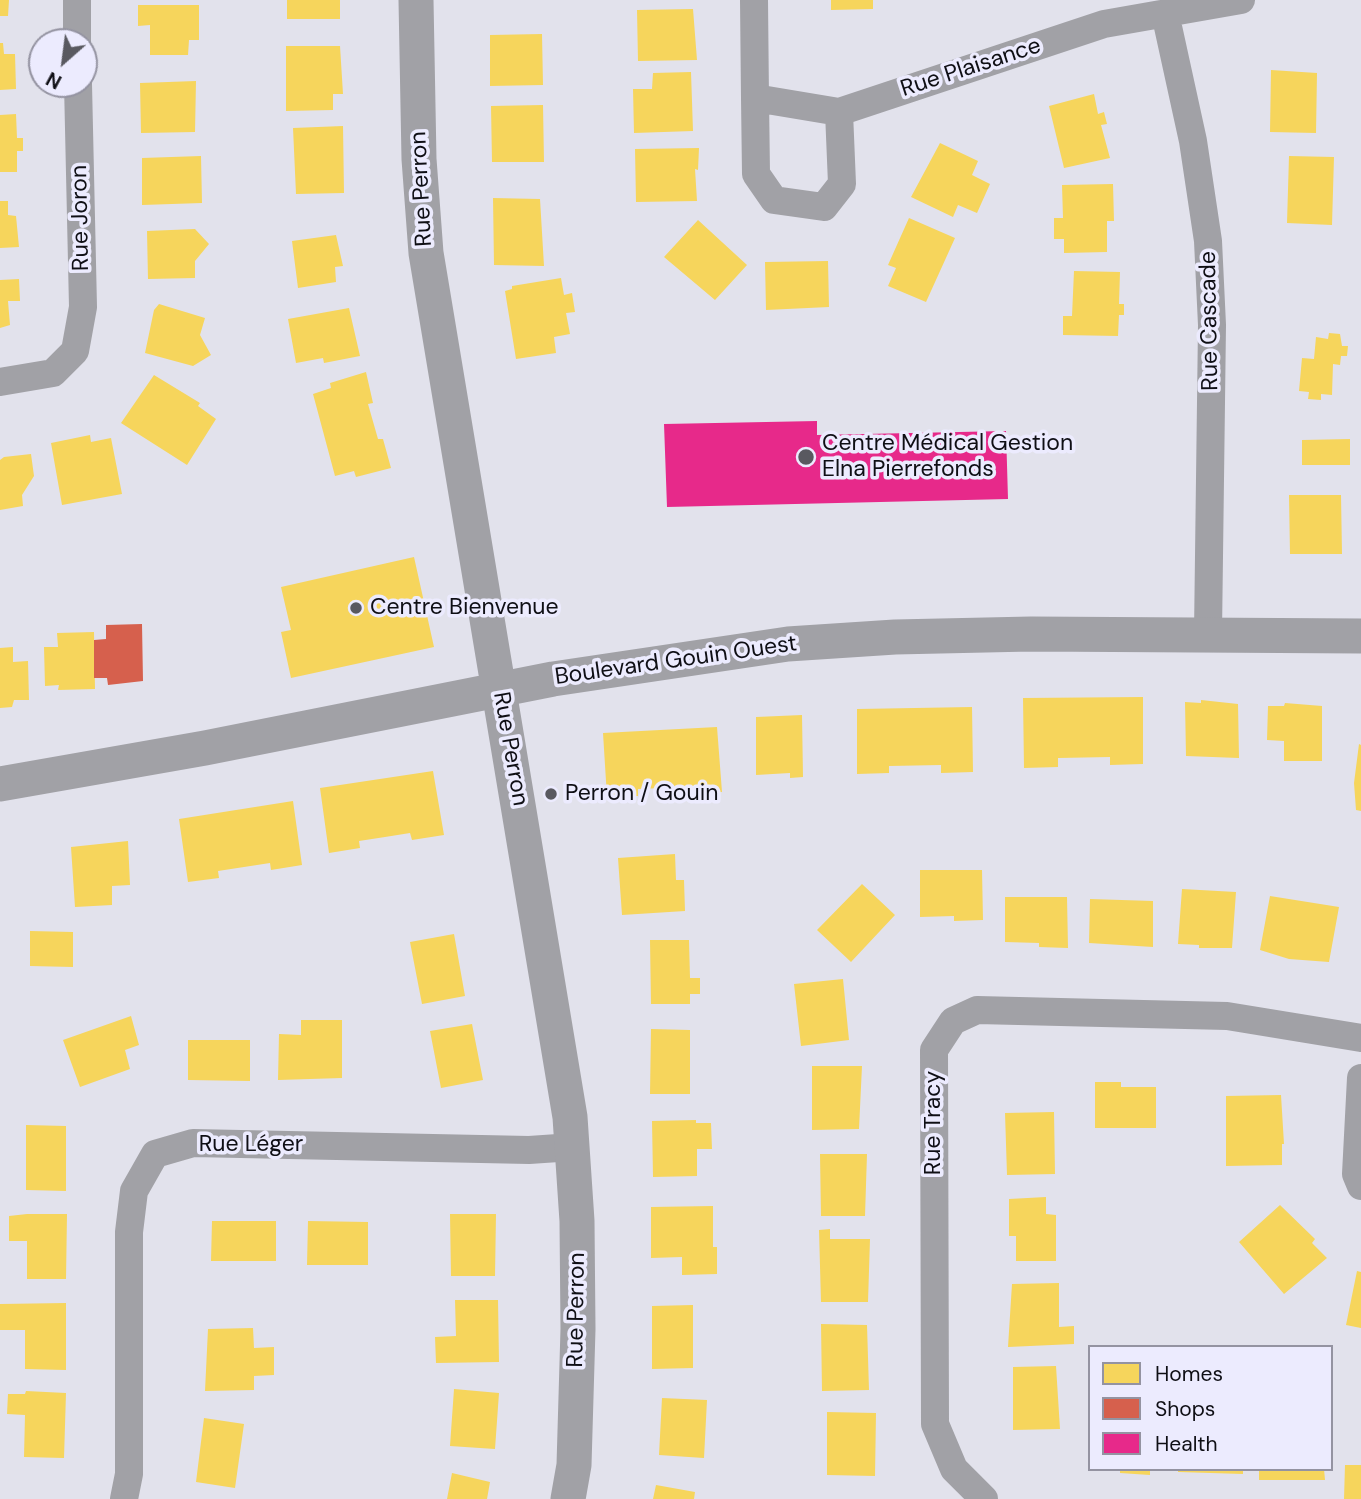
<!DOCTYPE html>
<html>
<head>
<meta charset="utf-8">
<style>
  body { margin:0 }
  #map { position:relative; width:1361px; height:1499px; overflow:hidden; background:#e2e2ec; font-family:"DM Sans",sans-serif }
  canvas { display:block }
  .legend { position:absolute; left:1088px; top:1345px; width:245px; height:126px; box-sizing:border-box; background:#ecebfe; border:2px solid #9493a1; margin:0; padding:9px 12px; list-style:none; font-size:21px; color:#0f0f15 }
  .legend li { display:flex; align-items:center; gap:14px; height:35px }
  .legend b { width:35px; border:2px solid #9493a1 }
  .north { position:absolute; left:28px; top:28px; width:70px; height:70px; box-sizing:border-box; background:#ecebfe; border:2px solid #9493a1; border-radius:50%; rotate:208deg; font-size:19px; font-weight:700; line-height:28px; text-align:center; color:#0f0f15 }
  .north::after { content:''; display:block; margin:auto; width:24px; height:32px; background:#595960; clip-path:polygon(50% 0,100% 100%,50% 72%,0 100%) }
</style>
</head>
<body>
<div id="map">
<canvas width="1361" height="1499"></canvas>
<ul class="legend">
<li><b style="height:19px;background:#f6d55c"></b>Homes</li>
<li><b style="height:19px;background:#d6604d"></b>Shops</li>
<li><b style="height:19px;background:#e7298a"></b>Health</li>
</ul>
<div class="north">N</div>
</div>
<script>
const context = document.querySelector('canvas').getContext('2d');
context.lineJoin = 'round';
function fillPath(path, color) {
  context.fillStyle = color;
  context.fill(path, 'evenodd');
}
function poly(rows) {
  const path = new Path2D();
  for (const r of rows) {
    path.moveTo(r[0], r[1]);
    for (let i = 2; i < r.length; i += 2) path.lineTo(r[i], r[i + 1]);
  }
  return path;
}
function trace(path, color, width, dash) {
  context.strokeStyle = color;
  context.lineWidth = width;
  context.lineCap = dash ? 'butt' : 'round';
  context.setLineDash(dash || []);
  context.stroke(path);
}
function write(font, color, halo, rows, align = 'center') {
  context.font = font + ' "DM Sans",sans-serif';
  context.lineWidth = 7;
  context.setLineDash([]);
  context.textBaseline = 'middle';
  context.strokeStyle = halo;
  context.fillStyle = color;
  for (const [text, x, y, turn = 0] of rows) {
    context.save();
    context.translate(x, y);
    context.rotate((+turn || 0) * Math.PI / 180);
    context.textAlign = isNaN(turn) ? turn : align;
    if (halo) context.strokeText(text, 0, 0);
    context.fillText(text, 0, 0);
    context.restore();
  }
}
const homes = poly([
  [0,0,9,0,8,16,0,16],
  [287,0,340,0,340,19,287,19],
  [831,0,873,0,873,9,831,10],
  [138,5,199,5,199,40,189,40,188,55,150,55,150,25,138,26],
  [693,9,697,60,638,61,637,10],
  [542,34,543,85,490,86,490,35],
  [0,43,3,43,4,54,15,54,16,89,0,90],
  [286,46,340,46,343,94,333,94,333,110,286,111],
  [1271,70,1317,73,1316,133,1270,132],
  [691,72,693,131,634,133,633,89,652,89,653,73],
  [196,81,195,132,141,133,140,83],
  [1094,94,1098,114,1104,112,1107,124,1101,125,1110,158,1064,168,1049,106],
  [543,105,544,162,492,162,491,106],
  [16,114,17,138,23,138,23,151,17,151,17,172,0,172,0,115],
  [343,126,344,193,296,194,293,128],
  [940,143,978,161,972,175,990,184,977,213,958,205,953,217,911,197],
  [699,148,698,170,695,169,697,201,636,202,635,149],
  [201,156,202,203,142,205,142,158],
  [1289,156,1334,157,1332,225,1287,223],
  [1113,184,1114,221,1107,221,1107,252,1064,253,1064,239,1054,239,1054,218,1063,218,1062,185],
  [493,198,540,199,544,266,494,265],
  [0,201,8,201,8,215,16,216,19,247,0,248],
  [909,218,955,238,926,302,888,286,896,268,888,265],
  [698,220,747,265,715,300,664,257],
  [195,229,209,244,195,261,195,278,148,279,147,231],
  [336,235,343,266,335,267,336,282,298,288,292,241],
  [828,261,829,307,766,310,765,262],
  [1074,271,1120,272,1119,304,1124,304,1124,315,1119,315,1118,336,1063,335,1063,316,1072,316],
  [561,278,564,295,572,293,575,312,566,313,570,334,554,337,556,353,516,359,505,291,512,289,512,286],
  [19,279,20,301,8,301,10,325,0,328,0,280],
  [159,304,205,318,200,335,211,355,193,366,145,353,154,310],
  [349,308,360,356,324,363,323,358,296,363,288,319],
  [1329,333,1340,334,1342,346,1348,346,1347,356,1341,356,1340,365,1333,364,1332,395,1321,394,1321,400,1308,399,1309,392,1299,391,1302,358,1314,359,1316,337,1328,339],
  [366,372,373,403,368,404,378,439,383,439,391,468,356,477,354,471,335,476,313,394,331,388,330,383],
  [154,375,200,403,198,406,216,419,187,465,121,423],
  [90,435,91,442,111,438,122,494,62,505,51,443],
  [1350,439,1350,465,1302,465,1302,440],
  [31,454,34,476,22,495,23,506,0,510,0,460,4,457],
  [1289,495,1341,495,1342,554,1290,554],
  [414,557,434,647,291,678,281,632,291,630,281,587],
  [94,632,95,689,58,690,59,685,45,686,44,647,58,647,57,633],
  [13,647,13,662,28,661,29,700,14,700,12,707,0,708,0,648],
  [1143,697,1143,764,1110,765,1110,757,1058,758,1058,767,1024,768,1023,698],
  [1201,700,1238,704,1239,758,1186,756,1185,702,1201,703],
  [1285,703,1322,706,1322,761,1284,761,1284,741,1267,740,1268,706,1284,706],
  [972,707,973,772,941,773,941,765,889,766,889,773,857,774,857,709],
  [802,715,803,777,790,778,790,773,756,775,756,717],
  [717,727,722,792,690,793,690,787,638,789,638,796,607,797,603,733],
  [1359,744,1361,745,1361,811,1356,810,1354,783],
  [433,771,444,835,412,840,410,833,385,837,359,841,360,848,329,853,320,788],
  [293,801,302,865,271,870,270,863,218,871,219,878,188,882,179,819],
  [128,841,130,885,112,886,112,905,75,907,71,847],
  [675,854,676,880,684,880,685,911,622,915,618,858],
  [920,870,982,870,983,920,954,921,954,916,920,917],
  [862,884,895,915,851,962,817,930],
  [1182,889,1236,892,1232,948,1199,948,1199,945,1178,944],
  [1270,896,1339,907,1329,962,1289,959,1260,950],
  [1005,897,1067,897,1068,948,1039,947,1039,943,1005,942],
  [1090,899,1153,901,1153,947,1089,943],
  [30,931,73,932,73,967,30,966],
  [454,934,465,996,422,1004,410,942],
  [650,940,689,940,690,978,700,978,700,994,690,994,690,1004,651,1004],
  [843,979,849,1040,801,1046,794,984],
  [131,1016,139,1045,125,1050,130,1069,80,1087,63,1040],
  [301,1020,342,1020,342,1078,278,1080,279,1034,301,1035],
  [472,1024,483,1080,441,1088,430,1031],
  [651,1029,690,1030,690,1094,650,1094],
  [188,1040,250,1040,250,1081,188,1080],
  [812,1066,862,1066,859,1129,812,1130],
  [1095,1082,1121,1082,1121,1087,1156,1087,1156,1128,1095,1128],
  [1281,1095,1284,1144,1282,1144,1282,1165,1226,1166,1226,1096],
  [1054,1112,1055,1174,1007,1175,1005,1113],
  [696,1120,696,1123,711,1123,712,1149,697,1149,697,1176,653,1177,652,1121],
  [26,1125,66,1126,66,1191,26,1190],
  [820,1154,867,1154,865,1216,821,1216],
  [1046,1197,1046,1214,1056,1215,1056,1261,1016,1261,1016,1236,1009,1236,1009,1199],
  [1280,1205,1315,1239,1312,1243,1327,1258,1284,1294,1239,1242],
  [713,1206,713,1247,717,1247,717,1274,682,1275,682,1257,651,1258,651,1207],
  [27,1214,67,1214,66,1279,27,1279,27,1241,9,1241,9,1216],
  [450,1214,496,1214,495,1276,451,1276],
  [212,1221,276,1221,276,1261,211,1261],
  [308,1221,368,1222,368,1265,307,1265],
  [830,1229,830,1239,870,1239,868,1302,821,1302,819,1230],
  [1357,1271,1361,1272,1361,1328,1346,1325],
  [1059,1283,1059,1327,1074,1326,1074,1344,1008,1347,1012,1284],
  [455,1300,498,1300,499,1362,436,1363,435,1337,456,1336],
  [66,1303,66,1370,25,1369,25,1330,0,1330,0,1304],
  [693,1305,693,1368,652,1369,652,1306],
  [821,1324,867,1325,869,1390,822,1391],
  [253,1328,254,1348,274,1347,274,1375,254,1376,254,1390,205,1391,208,1329],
  [1056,1366,1060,1429,1013,1430,1013,1367],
  [454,1389,499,1393,495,1449,450,1446],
  [26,1391,66,1393,64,1458,24,1457,25,1415,7,1414,8,1394,25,1394],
  [662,1398,707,1400,704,1458,659,1455],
  [827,1412,876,1413,875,1476,827,1475],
  [204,1418,244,1424,235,1488,196,1482],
  [1345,1465,1361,1465,1361,1499,1344,1499],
  [1120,1469,1150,1469,1150,1475,1120,1473],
  [1178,1469,1243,1469,1243,1474,1178,1472],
  [1259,1469,1324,1469,1325,1480,1259,1480],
  [452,1473,490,1482,487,1499,447,1499],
  [656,1485,695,1492,694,1499,653,1499]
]);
const shops = poly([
  [142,624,143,681,108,685,107,678,94,678,94,640,106,639,106,625]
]);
const health = poly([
  [817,421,817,435,1006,431,1008,499,667,507,664,424]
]);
const minor = poly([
  [77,0,77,42],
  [754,0,755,98,839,112,1104,24,1241,0],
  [1165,13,1193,141,1208,241,1212,325,1208,633],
  [755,98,756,174,774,200,824,207,842,184,839,112],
  [0,382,53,373,75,351,83,307,78,84],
  [1361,1078,1356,1174,1361,1186],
  [124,1499,129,1474,129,1232,134,1191,155,1154,193,1143,529,1150,573,1147],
  [984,1499,954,1469,935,1424,934,1050,953,1021,977,1010,1227,1016,1361,1038]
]);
const tertiary = poly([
  [416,0,419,159,426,253,570,1117,577,1221,578,1329,574,1465,568,1499],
  [0,784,205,748,553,679,788,644,895,637,1031,634,1361,636]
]);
const markers = [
  [806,457,9,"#595960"],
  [356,608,7,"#595960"],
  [551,794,7,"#595960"]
];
const streetNames = [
  ["Rue Plaisance",971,68,-18],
  ["Rue Perron",422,189,-93],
  ["Rue Joron",81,218,-91],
  ["Rue Cascade",1210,321,-91],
  ["Boulevard Gouin Ouest",676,661,-8],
  ["Rue Perron",510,749,80],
  ["Rue Tracy",934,1123,-90],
  ["Rue Léger",251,1145],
  ["Rue Perron",577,1310,-89]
];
const poiNames = [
  ["Centre Médical Gestion",822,444],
  ["Elna Pierrefonds",822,470],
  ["Centre Bienvenue",370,608],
  ["Perron / Gouin",565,794]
];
fillPath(homes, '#f6d55c');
fillPath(shops, '#d6604d');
fillPath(health, '#e7298a');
trace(minor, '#a1a1a6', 28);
trace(tertiary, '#a1a1a6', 35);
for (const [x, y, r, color] of markers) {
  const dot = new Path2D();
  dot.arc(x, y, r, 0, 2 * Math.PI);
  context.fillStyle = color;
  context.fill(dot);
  trace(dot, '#ecebfe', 2.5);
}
write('23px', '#0f0f15', '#ecebfe', streetNames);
write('23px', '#0f0f15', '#ecebfe', poiNames, 'left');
</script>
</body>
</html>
